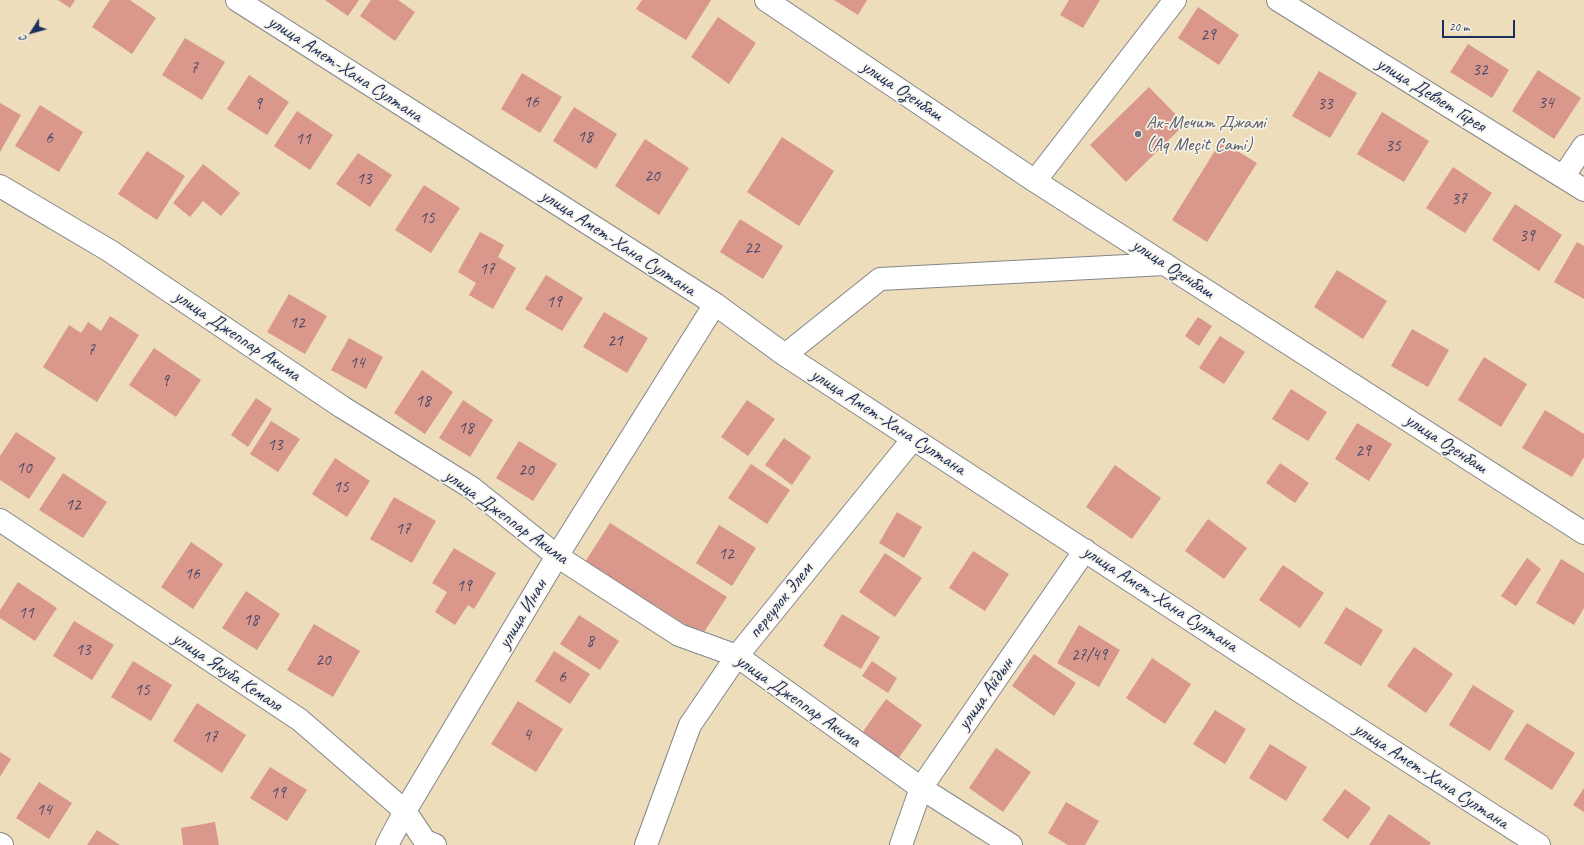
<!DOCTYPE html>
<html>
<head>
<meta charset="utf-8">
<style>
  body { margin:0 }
  #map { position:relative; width:1584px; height:845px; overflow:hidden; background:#edddba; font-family:Caveat,sans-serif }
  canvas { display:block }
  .north { position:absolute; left:12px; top:12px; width:40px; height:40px; -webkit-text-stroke:3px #f7f3e8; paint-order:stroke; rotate:233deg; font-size:11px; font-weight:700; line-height:16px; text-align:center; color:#1b2f5e }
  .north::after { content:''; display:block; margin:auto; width:14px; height:18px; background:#1b2f5e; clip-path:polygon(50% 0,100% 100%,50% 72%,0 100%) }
  .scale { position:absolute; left:1442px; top:20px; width:73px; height:18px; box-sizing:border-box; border:2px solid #1b2f5e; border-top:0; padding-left:5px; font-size:12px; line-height:14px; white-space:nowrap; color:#1b2f5e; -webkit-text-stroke:3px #f7f3e8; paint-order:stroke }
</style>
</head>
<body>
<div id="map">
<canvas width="1584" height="845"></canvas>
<div class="north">С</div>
<div class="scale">20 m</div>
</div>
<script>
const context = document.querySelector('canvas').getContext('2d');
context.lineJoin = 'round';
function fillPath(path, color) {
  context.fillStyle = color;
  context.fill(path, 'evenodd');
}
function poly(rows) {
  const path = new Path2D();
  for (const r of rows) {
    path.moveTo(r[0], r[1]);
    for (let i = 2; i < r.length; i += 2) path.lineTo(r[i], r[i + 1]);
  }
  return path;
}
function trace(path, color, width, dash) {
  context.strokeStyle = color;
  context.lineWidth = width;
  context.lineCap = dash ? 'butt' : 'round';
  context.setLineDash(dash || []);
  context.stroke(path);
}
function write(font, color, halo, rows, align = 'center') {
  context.font = font + ' Caveat,sans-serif';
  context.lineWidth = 3.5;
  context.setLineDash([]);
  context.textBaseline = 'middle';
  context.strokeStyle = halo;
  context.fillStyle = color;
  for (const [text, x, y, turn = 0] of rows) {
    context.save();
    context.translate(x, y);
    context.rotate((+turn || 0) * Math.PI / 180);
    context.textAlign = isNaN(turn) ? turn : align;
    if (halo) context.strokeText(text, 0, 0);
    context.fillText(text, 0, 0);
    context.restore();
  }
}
const building = poly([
  [58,0,75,0,70,8],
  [110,0,130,0,156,18,132,54,92,27],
  [325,0,359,0,348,16],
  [371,0,398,0,415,12,395,41,360,16],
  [642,0,711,0,686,40,636,9],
  [834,0,867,0,858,15],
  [1069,0,1100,0,1083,28,1060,15],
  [1198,7,1239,35,1219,65,1178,38],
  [718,17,756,43,729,84,691,57],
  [185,38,225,62,202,100,162,75],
  [1468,44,1509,70,1492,98,1450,72],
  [1538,70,1581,98,1554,139,1512,111],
  [1319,71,1357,93,1330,138,1292,116],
  [522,73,562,97,540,133,501,109],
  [249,75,289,102,267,135,227,109],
  [1149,87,1185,124,1126,182,1090,145],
  [0,103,21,115,0,152],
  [40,105,83,132,59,172,15,146],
  [574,107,617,134,596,169,553,141],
  [297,111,333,135,310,170,274,146],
  [1382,112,1429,141,1404,182,1357,154],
  [782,137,834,171,799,226,747,192],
  [645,139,689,168,659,215,615,186],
  [1221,141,1257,163,1207,242,1172,220],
  [147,151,185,176,157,220,118,194],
  [358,153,392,175,370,207,336,184],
  [203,164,240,193,221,216,203,201,190,217,173,203],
  [1453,167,1492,193,1465,233,1426,208],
  [424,185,460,208,431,253,395,230],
  [1515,204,1562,235,1539,271,1492,240],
  [740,219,783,246,763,279,720,252],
  [480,232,504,245,498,257,516,268,493,309,469,295,476,283,458,272],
  [1577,242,1584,246,1584,299,1554,282],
  [1337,270,1387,301,1363,339,1314,307],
  [546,275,583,298,562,331,525,309],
  [289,294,327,316,305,354,267,332],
  [604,312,648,338,627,373,583,347],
  [110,316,139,335,97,402,43,367,69,325,81,333,88,322,101,331],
  [1198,317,1212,326,1199,346,1185,336],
  [1412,329,1449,350,1428,387,1391,366],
  [1220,336,1245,352,1224,384,1199,368],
  [349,338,383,357,366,389,331,370],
  [154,348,201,380,176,417,129,385],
  [1484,357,1527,384,1501,427,1458,400],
  [422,370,453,392,425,434,394,413],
  [1291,389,1327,412,1308,441,1272,419],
  [256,398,272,409,248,447,231,435],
  [463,400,493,420,470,457,439,438],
  [747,400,775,419,748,456,721,437],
  [1545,410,1584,434,1584,457,1572,477,1522,448],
  [271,421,300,439,278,472,250,454],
  [1357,423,1392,444,1369,481,1335,459],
  [16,432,56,458,29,499,0,480,0,456],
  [784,438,811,457,792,485,765,465],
  [519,441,557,464,533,501,496,478],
  [335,458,370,481,347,517,312,494],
  [1280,463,1309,483,1295,503,1266,483],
  [751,464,790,490,767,524,728,498],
  [1115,465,1161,498,1132,539,1086,507],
  [63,473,107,502,83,538,39,510],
  [394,497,436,521,412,563,370,539],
  [897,512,922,527,904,558,879,543],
  [1208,519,1247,548,1224,579,1185,551],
  [610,523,727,597,702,635,585,562],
  [719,525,756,548,732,586,696,563],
  [191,542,223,564,193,609,161,587],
  [454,548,496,573,474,609,468,605,455,625,435,612,447,592,432,583],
  [973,551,1009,574,985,611,949,588],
  [885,553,922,578,895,617,859,592],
  [1527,558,1541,569,1516,606,1501,596],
  [1561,559,1584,573,1584,608,1574,625,1536,603],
  [1283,565,1324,593,1300,628,1259,600],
  [18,582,57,608,35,641,0,618,0,610],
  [246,591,280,614,257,650,222,628],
  [1346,607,1383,630,1361,666,1324,643],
  [842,614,880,637,861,669,823,646],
  [579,615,619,641,600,670,560,644],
  [74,621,114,645,92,680,53,656],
  [314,624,360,651,333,697,287,670],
  [1079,625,1120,650,1099,687,1057,663],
  [1414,647,1453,674,1426,713,1387,686],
  [554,651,590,674,570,704,535,681],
  [1034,654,1076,683,1054,716,1012,686],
  [1152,658,1191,684,1165,724,1126,698],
  [133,661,172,685,151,721,111,697],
  [872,661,897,678,888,693,862,676],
  [1473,685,1514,711,1490,751,1449,725],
  [886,699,922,725,898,759,862,733],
  [518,701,563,729,536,772,491,744],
  [197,703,246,735,222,773,173,741],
  [1215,710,1246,729,1225,764,1193,744],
  [1527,723,1575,753,1552,790,1504,759],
  [1270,744,1307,767,1286,801,1249,778],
  [996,748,1031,772,1003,812,969,788],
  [0,752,11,759,0,777],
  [270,767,307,790,287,821,250,798],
  [39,782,72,803,49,839,16,818],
  [1584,788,1584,812,1573,805],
  [1345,789,1371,808,1348,839,1322,820],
  [1066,802,1099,821,1085,845,1068,845,1048,833],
  [1389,814,1431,843,1429,845,1369,845],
  [215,822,219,845,183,845,181,828],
  [97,830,120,845,87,845]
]);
const minor = poly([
  [237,0,715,304,785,355,1301,692,1539,845],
  [766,0,1035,181,1584,533],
  [1278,0,1584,190],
  [1563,177,1584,146],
  [1035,181,1175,0],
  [0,186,110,251,342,407,472,488,557,556,679,635,737,656,921,788,1011,845],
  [785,355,880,279,1165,264],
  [0,520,300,720,405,811,425,841,435,845],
  [0,844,2,845],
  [387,845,405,811,557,556,715,304],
  [646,845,690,725,737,656,913,439],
  [901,845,921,788,1085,550]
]);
const markers = [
  [1138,134,4,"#6b7280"]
];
const numberNames = [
  ["29",1208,36],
  ["7",194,69],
  ["32",1480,71],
  ["16",531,103],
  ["34",1546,104],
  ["9",258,105],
  ["33",1325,105],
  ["18",585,138],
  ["6",49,139],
  ["11",303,140],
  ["35",1393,147],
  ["20",652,177],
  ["13",364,180],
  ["37",1459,200],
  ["15",427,219],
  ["39",1527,237],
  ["22",752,249],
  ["17",487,270],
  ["19",554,303],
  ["12",297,324],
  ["21",615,342],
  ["7",91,351],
  ["14",357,364],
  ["9",165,382],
  ["18",423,402],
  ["18",466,429],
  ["13",275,446],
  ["29",1363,452],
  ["10",24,469],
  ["20",526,471],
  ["15",341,488],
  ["12",73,506],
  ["17",403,530],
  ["12",726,555],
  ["16",192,575],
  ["19",464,587],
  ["11",26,614],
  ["18",251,621],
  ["8",590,642],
  ["13",83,651],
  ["27/49",1089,656],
  ["20",323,661],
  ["6",562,678],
  ["15",142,691],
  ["4",527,736],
  ["17",210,738],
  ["19",278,794],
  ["14",44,811]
];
const streetNames = [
  ["улица Амет-Хана Султана",345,69,33],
  ["улица Озенбаш",902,91,34],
  ["улица Девлет Гирея",1431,95,32],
  ["улица Амет-Хана Султана",618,243,33],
  ["улица Озенбаш",1173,269,33],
  ["улица Джеппар Акима",237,336,34],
  ["улица Амет-Хана Султана",888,422,33],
  ["улица Озенбаш",1446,444,33],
  ["улица Джеппар Акима",506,517,36],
  ["улица Амет-Хана Султана",1160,599,33],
  ["переулок Элем",781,601,-51],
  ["улица Инан",523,614,-59],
  ["улица Якуба Кемаля",227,672,34],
  ["улица Айдын",986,694,-55],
  ["улица Джеппар Акима",798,701,35],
  ["улица Амет-Хана Султана",1431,776,33]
];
const worshipNames = [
  ["Ак-Мечит Джамі",1146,123],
  ["(Aq Meçit Cami)",1146,145]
];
fillPath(building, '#da978b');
trace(minor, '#84868c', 24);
trace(minor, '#fff', 22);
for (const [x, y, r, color] of markers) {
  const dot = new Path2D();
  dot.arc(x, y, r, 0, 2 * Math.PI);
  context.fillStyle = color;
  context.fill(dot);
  trace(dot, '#f7f3e8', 1.5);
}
write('17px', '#4b4969', null, numberNames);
write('19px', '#1b2f5e', '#f7f3e8', streetNames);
write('19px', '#5b616d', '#f7f3e8', worshipNames, 'left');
</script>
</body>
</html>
